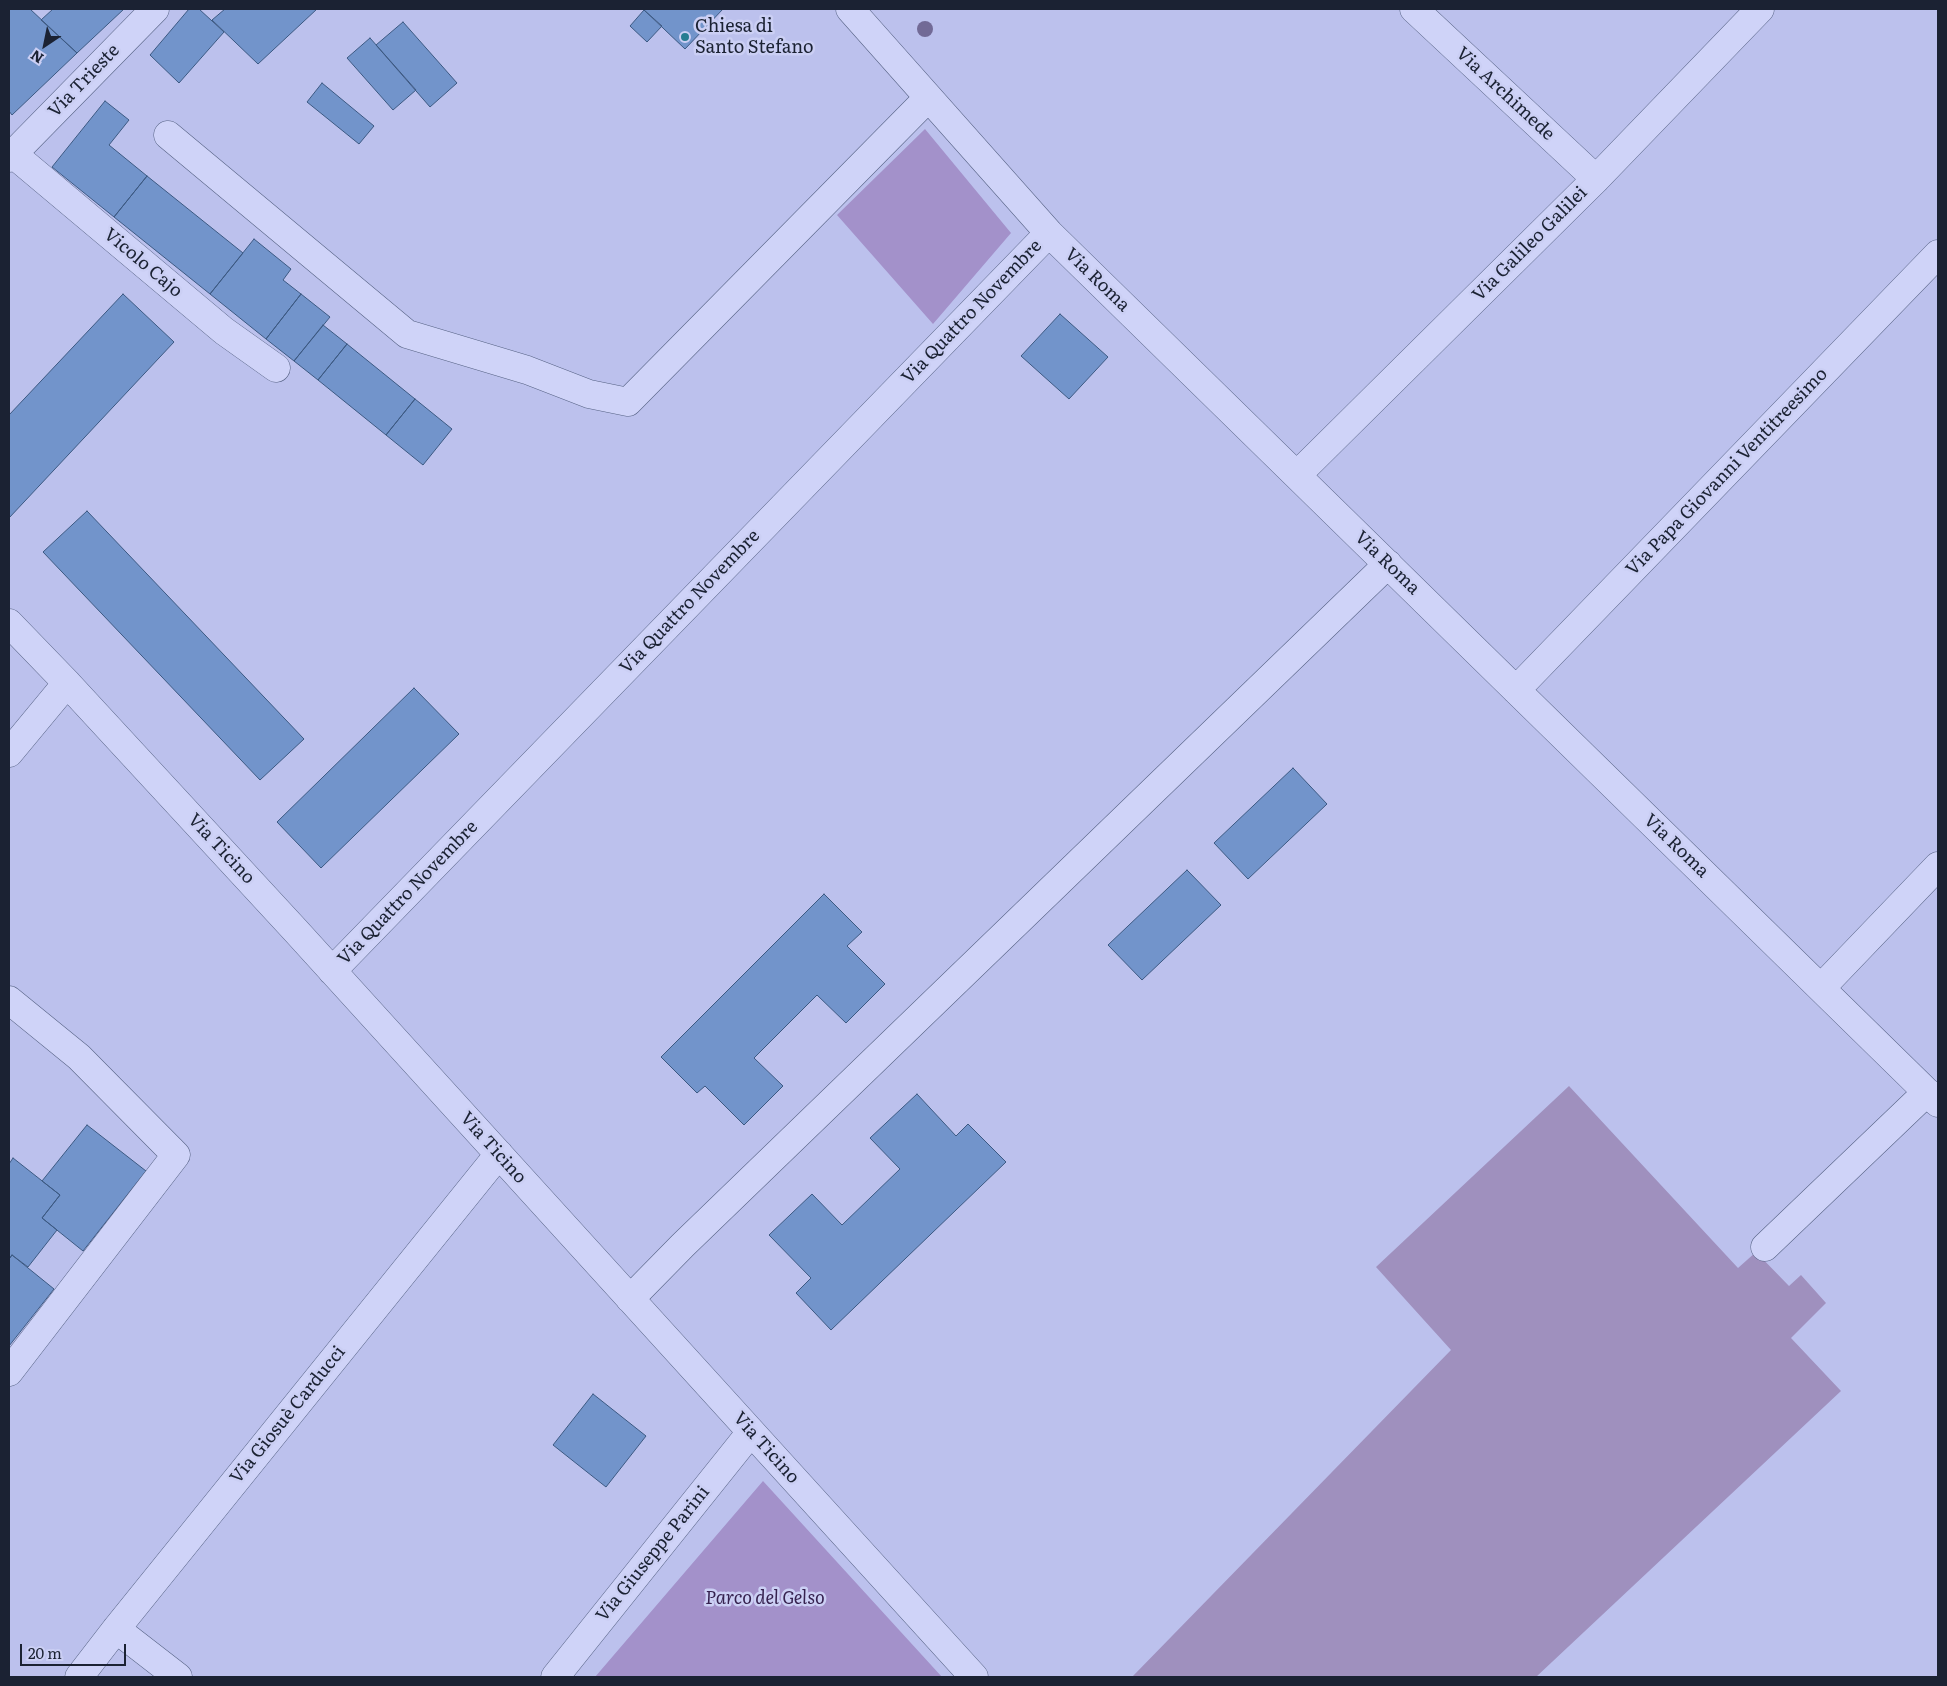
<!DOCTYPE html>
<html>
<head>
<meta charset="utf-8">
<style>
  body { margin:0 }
  #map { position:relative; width:1947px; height:1686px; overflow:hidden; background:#bcc1ed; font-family:Literata,serif }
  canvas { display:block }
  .frame { position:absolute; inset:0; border:10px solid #1b2233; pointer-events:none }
  .north { position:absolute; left:20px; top:20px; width:50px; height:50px; -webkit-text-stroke:4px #cbcff4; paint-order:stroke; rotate:214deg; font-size:14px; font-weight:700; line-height:20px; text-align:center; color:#1b2233 }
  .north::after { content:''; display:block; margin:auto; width:18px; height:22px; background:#1b2233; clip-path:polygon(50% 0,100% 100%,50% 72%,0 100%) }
  .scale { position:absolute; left:20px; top:1644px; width:106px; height:22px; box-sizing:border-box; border:2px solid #1b2233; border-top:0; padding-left:6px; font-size:15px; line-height:18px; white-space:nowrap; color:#1b2233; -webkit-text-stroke:4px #cbcff4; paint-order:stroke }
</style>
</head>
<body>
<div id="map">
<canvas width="1947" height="1686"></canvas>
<div class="frame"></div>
<div class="north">N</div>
<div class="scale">20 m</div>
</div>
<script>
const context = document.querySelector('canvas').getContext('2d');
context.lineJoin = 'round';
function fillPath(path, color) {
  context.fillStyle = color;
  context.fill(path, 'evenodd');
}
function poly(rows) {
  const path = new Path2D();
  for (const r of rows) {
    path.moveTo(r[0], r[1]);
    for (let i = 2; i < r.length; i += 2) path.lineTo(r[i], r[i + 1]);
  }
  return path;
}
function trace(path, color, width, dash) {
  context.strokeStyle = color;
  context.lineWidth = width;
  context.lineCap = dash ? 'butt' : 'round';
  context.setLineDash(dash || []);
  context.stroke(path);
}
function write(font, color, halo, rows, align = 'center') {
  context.font = font + ' Literata,serif';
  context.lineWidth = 5;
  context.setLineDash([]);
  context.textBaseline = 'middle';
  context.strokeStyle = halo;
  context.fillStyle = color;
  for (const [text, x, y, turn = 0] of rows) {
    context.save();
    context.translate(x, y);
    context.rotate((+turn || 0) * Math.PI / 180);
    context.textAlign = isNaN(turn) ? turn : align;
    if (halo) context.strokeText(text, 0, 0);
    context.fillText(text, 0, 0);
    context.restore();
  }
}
const green = poly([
  [925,129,1011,233,933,324,837,215],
  [763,1481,942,1677,595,1677]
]);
const cemetery = poly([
  [1569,1086,1738,1268,1756,1252,1789,1286,1801,1275,1826,1303,1791,1338,1841,1391,1536,1677,1132,1677,1451,1350,1376,1267]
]);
const building = poly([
  [9,9,30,9,77,53,12,115,9,111,9,9],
  [53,9,124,9,77,53,41,20,53,9],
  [189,9,199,9,224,32,179,83,150,55,189,9],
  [225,9,317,9,258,64,212,20,225,9],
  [643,9,723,9,685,49,643,9],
  [644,10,662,26,647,42,630,26,644,10],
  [403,22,457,83,430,107,376,45,403,22],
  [370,38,416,90,393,110,347,58,370,38],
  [322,83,374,126,359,144,307,102,322,83],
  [105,101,129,120,109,145,147,176,114,217,52,167,105,101],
  [147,176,243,253,210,294,114,217,147,176],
  [254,239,291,269,283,280,301,294,266,339,210,294,254,239],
  [123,294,174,342,9,518,9,415,123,294],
  [301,294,330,317,294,361,266,339,301,294],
  [1060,314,1108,357,1069,399,1021,356,1060,314],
  [323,325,347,344,318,380,294,361,323,325],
  [347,344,415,399,386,435,318,380,347,344],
  [415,399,452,429,423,465,386,435,415,399],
  [87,511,304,739,260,780,43,552,87,511],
  [414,688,459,734,321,868,277,822,414,688],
  [1293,768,1327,804,1248,879,1214,843,1293,768],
  [1187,870,1221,905,1142,980,1108,945,1187,870],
  [824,894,862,932,847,946,885,984,846,1023,817,995,754,1058,783,1086,744,1125,705,1086,697,1093,661,1057,824,894],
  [917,1094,956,1136,968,1124,1006,1162,831,1330,796,1293,811,1278,769,1235,812,1194,842,1225,900,1169,870,1138,917,1094],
  [87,1125,146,1171,83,1251,42,1218,60,1195,42,1181,87,1125],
  [13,1158,60,1195,42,1218,57,1230,28,1267,12,1255,9,1259,9,1164,13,1158],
  [12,1255,54,1289,9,1346,9,1259,12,1255],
  [593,1394,646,1436,606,1487,553,1445,593,1394]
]);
const minor = poly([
  [850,9,1049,233,1938,1103],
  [1414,9,1596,179],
  [168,135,407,334,527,370,589,394,628,402,928,98],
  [13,154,224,331,276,368],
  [9,158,155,9],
  [1297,475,1596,179,1760,9],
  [9,623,67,683,296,931,974,1677],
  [1516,690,1938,254],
  [9,753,67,683],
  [332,971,1049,233],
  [1821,988,1938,866],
  [9,1000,79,1057,176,1155,9,1372],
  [1765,1247,1927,1092],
  [630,1299,683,1245,1388,564],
  [116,1629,178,1677],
  [79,1677,116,1629,499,1154],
  [555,1677,751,1432]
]);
const trees = [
  [925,29]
];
const markers = [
  [685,37,5,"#277d92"]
];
const poiNames = [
  ["Chiesa di",695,27],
  ["Santo Stefano",695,48]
];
const streetNames = [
  ["Via Trieste",84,81,-46],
  ["Via Archimede",1505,94,43],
  ["Via Galileo Galilei",1530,244,-45],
  ["Vicolo Cajo",143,263,40],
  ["Via Roma",1097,280,44],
  ["Via Quattro Novembre",972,312,-46],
  ["Via Papa Giovanni Ventitreesimo",1727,472,-46],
  ["Via Roma",1387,563,44],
  ["Via Quattro Novembre",690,602,-46],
  ["Via Roma",1676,846,44],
  ["Via Ticino",221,849,47],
  ["Via Quattro Novembre",408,893,-46],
  ["Via Ticino",493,1148,48],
  ["Via Giosuè Carducci",288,1415,-51],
  ["Via Ticino",766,1448,48],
  ["Via Giuseppe Parini",653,1554,-51]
];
const parkNames = [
  ["Parco del Gelso",765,1599]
];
fillPath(green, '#a391ca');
fillPath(cemetery, '#9f90be');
fillPath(building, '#7294cb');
trace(building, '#3c5982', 1);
trace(minor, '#566284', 29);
trace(minor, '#cfd3f8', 28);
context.fillStyle = '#726a96';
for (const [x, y] of trees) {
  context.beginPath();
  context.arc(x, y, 8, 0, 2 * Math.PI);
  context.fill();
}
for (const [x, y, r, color] of markers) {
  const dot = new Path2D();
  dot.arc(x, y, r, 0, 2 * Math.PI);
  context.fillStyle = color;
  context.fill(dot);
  trace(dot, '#cbcff4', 2);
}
write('18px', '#1b2233', '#cbcff4', poiNames, 'left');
write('18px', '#1b2233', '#cbcff4', streetNames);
write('italic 18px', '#36224f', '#cbcff4', parkNames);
</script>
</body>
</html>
